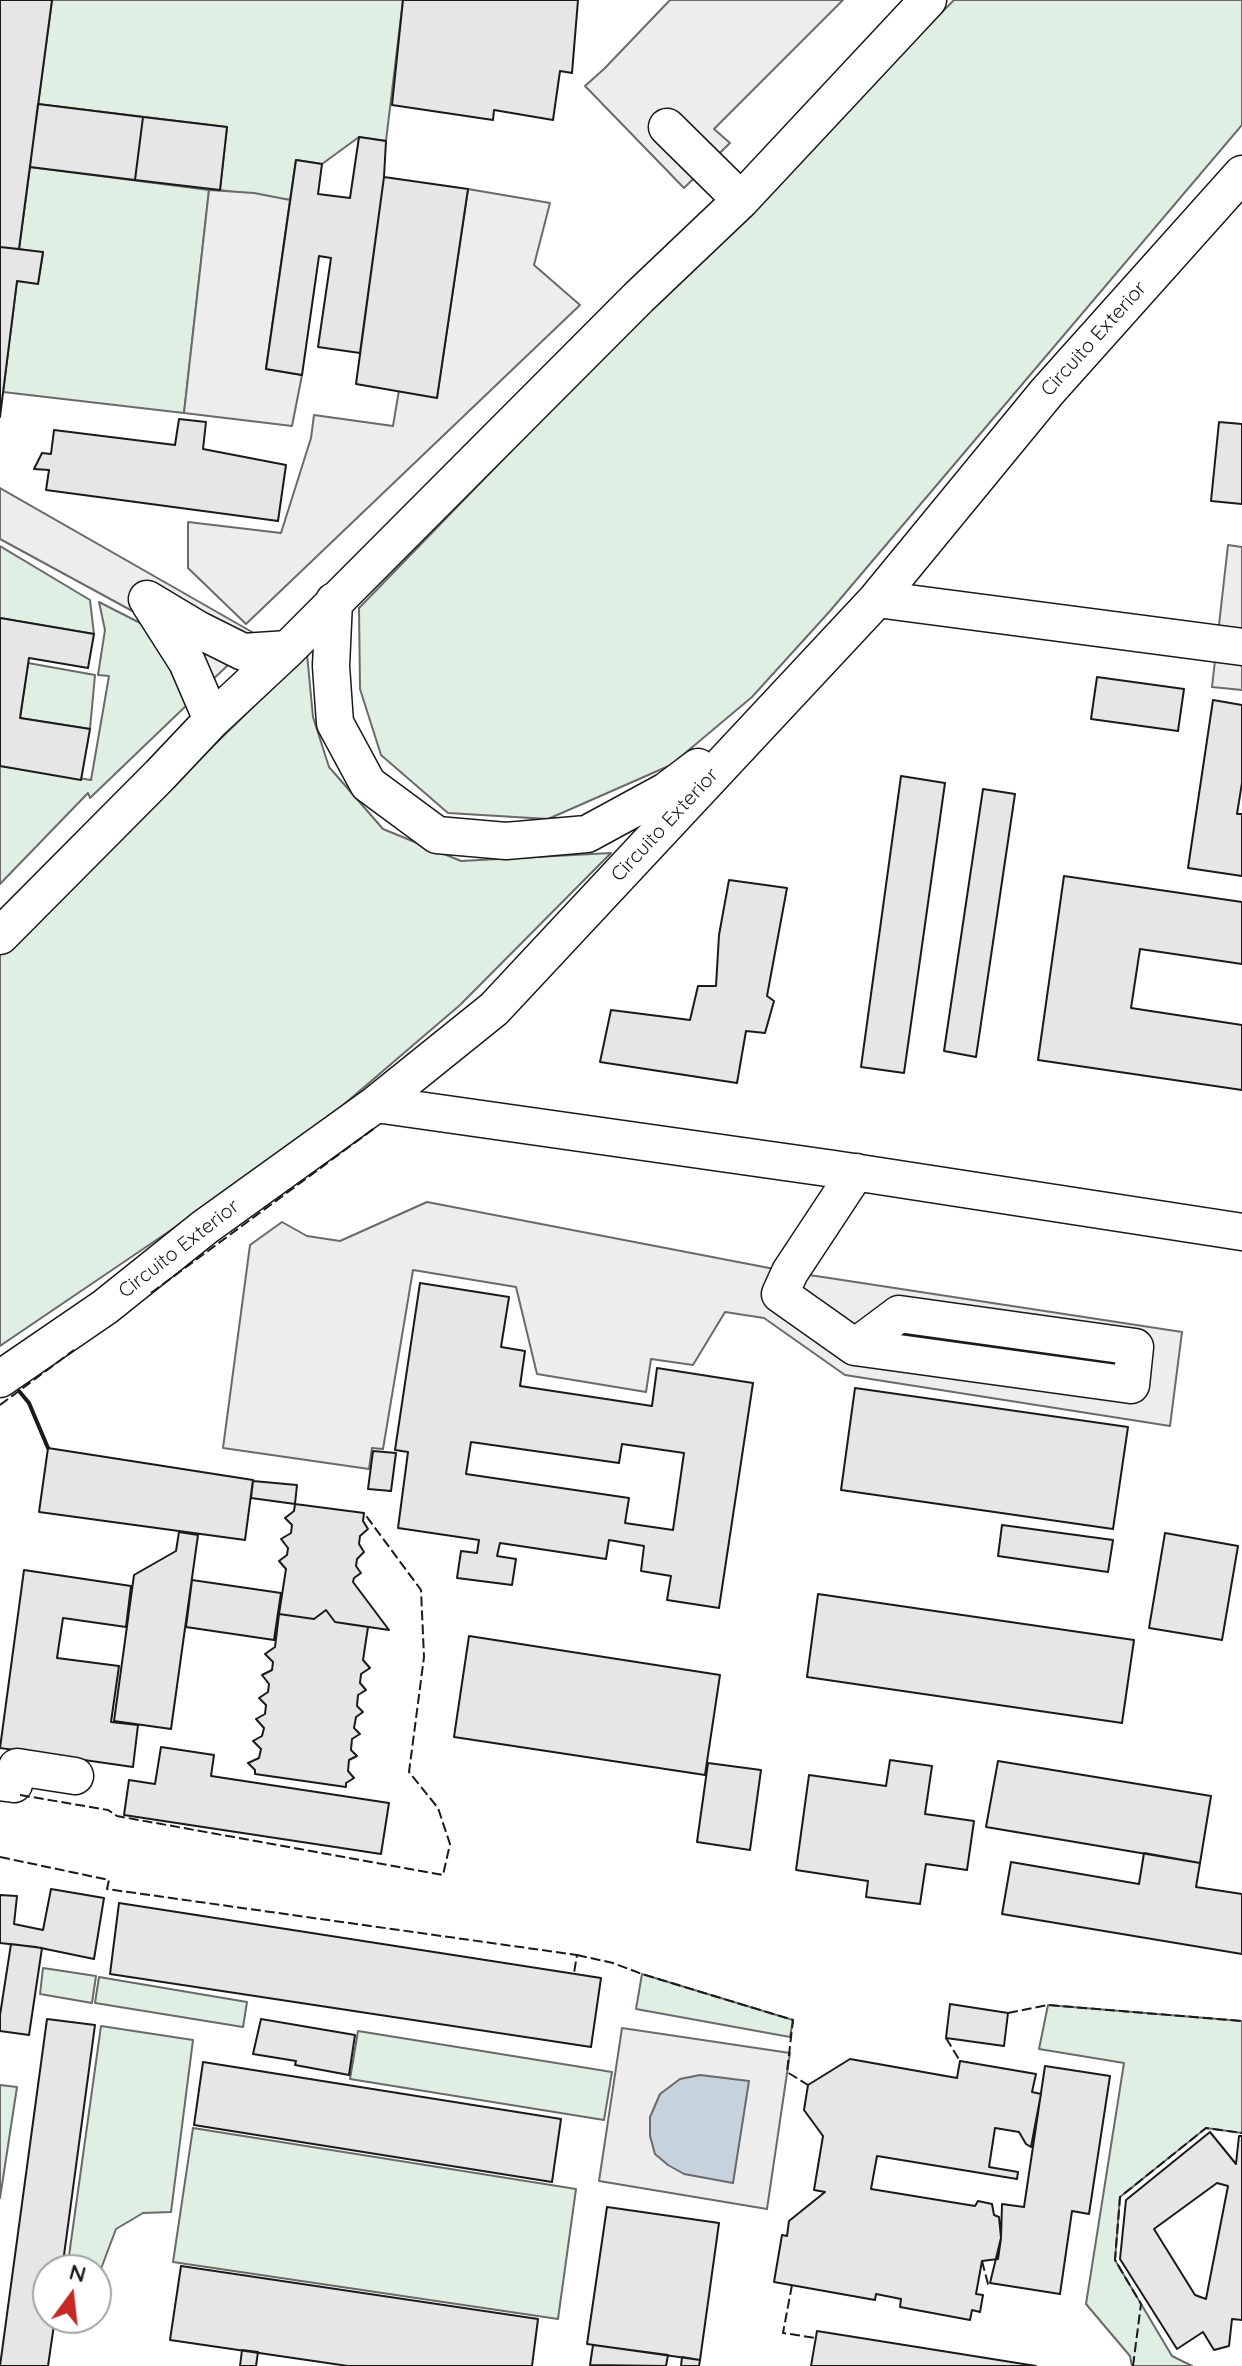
<!DOCTYPE html>
<html>
<head>
<meta charset="utf-8">
<style>
  body { margin:0 }
  #map { position:relative; width:1242px; height:2366px; overflow:hidden; background:#fff; font-family:Quicksand,sans-serif }
  canvas { display:block }
  .north { position:absolute; left:32px; top:2254px; width:80px; height:80px; box-sizing:border-box; background:#fff; border:2px solid #a3a3a3; border-radius:50%; rotate:15deg; font-size:22px; font-weight:700; line-height:32px; text-align:center; color:#1a1a1a }
  .north::after { content:''; display:block; margin:auto; width:28px; height:36px; background:#c62828; clip-path:polygon(50% 0,100% 100%,50% 72%,0 100%) }
</style>
</head>
<body>
<div id="map">
<canvas width="1242" height="2366"></canvas>
<div class="north">N</div>
</div>
<script>
const context = document.querySelector('canvas').getContext('2d');
context.lineJoin = 'round';
function fillPath(path, color) {
  context.fillStyle = color;
  context.fill(path, 'evenodd');
}
function poly(rows) {
  const path = new Path2D();
  for (const r of rows) {
    path.moveTo(r[0], r[1]);
    for (let i = 2; i < r.length; i += 2) path.lineTo(r[i], r[i + 1]);
  }
  return path;
}
function trace(path, color, width, dash) {
  context.strokeStyle = color;
  context.lineWidth = width;
  context.lineCap = dash ? 'butt' : 'round';
  context.setLineDash(dash || []);
  context.stroke(path);
}
function write(font, color, halo, rows, align = 'center') {
  context.font = font + ' Quicksand,sans-serif';
  context.lineWidth = 6;
  context.setLineDash([]);
  context.textBaseline = 'middle';
  context.strokeStyle = halo;
  context.fillStyle = color;
  for (const [text, x, y, turn = 0] of rows) {
    context.save();
    context.translate(x, y);
    context.rotate((+turn || 0) * Math.PI / 180);
    context.textAlign = isNaN(turn) ? turn : align;
    if (halo) context.strokeText(text, 0, 0);
    context.fillText(text, 0, 0);
    context.restore();
  }
}
const green = poly([
  [52,0,403,0,386,141,359,137,322,164,296,160,290,200,220,190,227,127,38,104,52,0],
  [954,0,1242,0,1242,125,830,611,752,697,671,765,548,819,448,813,381,755,360,689,359,608,645,313,954,0],
  [30,167,209,190,184,413,3,392,17,281,38,283,43,253,19,249,30,167],
  [0,546,90,600,94,634,0,618,0,546],
  [99,602,152,629,190,702,90,798,88,793,0,884,0,766,91,780,109,676,98,675,105,630,99,602],
  [307,654,313,717,329,767,383,829,461,861,611,853,460,1005,328,1118,174,1228,0,1346,0,955,307,654],
  [28,663,95,675,90,729,20,718,28,663],
  [43,1968,96,1976,92,2003,40,1994,43,1968],
  [642,1974,793,2020,790,2037,636,2009,642,1974],
  [99,1977,247,2002,243,2027,95,2003,99,1977],
  [1048,2005,1242,2021,1242,2133,1206,2128,1120,2197,1115,2260,1172,2356,1192,2366,1132,2366,1130,2356,1086,2304,1124,2063,1039,2049,1048,2005],
  [101,2026,193,2040,171,2212,143,2213,116,2229,96,2282,96,2270,67,2270,101,2026],
  [358,2031,612,2072,604,2120,350,2079,358,2031],
  [0,2085,17,2087,0,2198,0,2085],
  [193,2128,576,2189,558,2319,173,2262,193,2128]
]);
const parking = poly([
  [670,0,843,0,714,129,730,143,684,188,585,86,604,69,670,0],
  [468,189,550,203,534,265,580,305,246,624,188,568,188,522,281,533,311,438,314,415,393,426,399,390,437,397,468,189],
  [209,190,254,193,290,200,266,369,302,375,292,426,184,413,209,190],
  [0,488,259,636,192,699,158,625,0,539,0,488],
  [1228,545,1242,547,1242,690,1212,687,1228,545],
  [427,1202,790,1272,1182,1332,1170,1426,845,1375,764,1318,725,1312,693,1365,651,1359,646,1392,537,1374,516,1287,413,1270,383,1449,372,1448,369,1469,223,1448,250,1245,282,1222,307,1236,340,1241,427,1202],
  [622,2028,790,2053,767,2209,599,2181,622,2028]
]);
const water = poly([
  [700,2075,749,2081,733,2183,684,2174,668,2165,655,2154,650,2136,650,2117,660,2094,680,2079,700,2075]
]);
const building = poly([
  [0,0,52,0,19,249,0,247,0,0],
  [403,0,578,0,572,73,560,71,553,120,494,110,493,120,392,105,403,0],
  [38,104,143,117,135,180,30,167,38,104],
  [143,117,227,127,220,190,135,180,143,117],
  [359,137,386,141,384,177,360,353,318,347,331,258,319,256,302,375,266,369,296,160,322,164,318,194,350,198,359,137],
  [384,177,468,189,437,398,356,384,384,177],
  [0,247,43,252,38,284,17,281,0,417,0,247],
  [179,419,206,422,203,449,286,465,278,521,46,490,49,470,34,469,42,453,51,454,54,430,175,445,179,419],
  [1219,422,1242,424,1242,504,1211,501,1219,422],
  [0,618,94,634,88,668,29,658,20,718,90,729,81,780,0,766,0,618],
  [1097,677,1184,689,1178,731,1091,719,1097,677],
  [1213,700,1242,705,1242,783,1237,814,1242,814,1242,876,1188,868,1213,700],
  [901,776,945,783,904,1073,861,1067,901,776],
  [983,789,1015,794,976,1057,944,1051,983,789],
  [1064,876,1242,902,1242,964,1140,949,1131,1008,1242,1025,1242,1090,1038,1060,1064,876],
  [729,880,787,888,767,996,774,1001,765,1033,746,1031,737,1083,600,1062,611,1010,690,1020,698,986,716,986,719,935,729,880],
  [420,1283,509,1297,501,1347,525,1351,520,1386,652,1406,657,1368,753,1383,719,1608,667,1600,671,1576,641,1571,644,1546,609,1540,606,1559,500,1543,497,1556,516,1559,512,1585,457,1578,461,1551,477,1553,479,1540,398,1528,408,1452,395,1450,420,1283],
  [471,1442,619,1463,622,1444,684,1453,673,1530,625,1523,629,1498,466,1474,471,1442],
  [855,1388,1128,1427,1113,1529,841,1490,855,1388],
  [48,1448,253,1480,245,1540,39,1512,48,1448],
  [373,1451,396,1453,391,1491,368,1489,373,1451],
  [253,1481,297,1485,295,1504,251,1498,253,1481],
  [295,1504,364,1513,363,1521,368,1529,360,1536,359,1544,364,1552,357,1559,356,1566,361,1573,354,1578,353,1582,389,1630,335,1622,326,1610,314,1619,279,1614,286,1569,279,1561,287,1555,288,1548,281,1539,291,1533,292,1525,285,1518,294,1511,295,1504],
  [1002,1525,1113,1540,1108,1572,998,1556,1002,1525],
  [179,1532,198,1535,171,1729,114,1721,134,1575,176,1551,179,1532],
  [1165,1533,1238,1546,1222,1640,1149,1628,1165,1533],
  [24,1570,131,1586,126,1627,63,1618,57,1658,119,1666,111,1722,138,1725,133,1767,0,1748,24,1570],
  [192,1580,281,1593,274,1640,186,1627,192,1580],
  [818,1594,1134,1640,1122,1723,807,1677,818,1594],
  [326,1610,335,1622,368,1627,363,1660,370,1668,361,1674,360,1683,366,1690,358,1695,357,1706,363,1712,356,1717,354,1728,360,1734,352,1739,351,1750,357,1756,349,1760,348,1771,354,1778,346,1783,346,1787,255,1774,255,1770,248,1763,259,1758,261,1749,253,1741,262,1736,264,1728,256,1719,265,1714,266,1705,259,1698,268,1692,269,1684,262,1675,272,1670,273,1662,265,1654,275,1647,279,1614,314,1619,326,1610],
  [469,1636,720,1675,705,1775,454,1737,469,1636],
  [161,1747,214,1755,211,1776,389,1803,381,1854,124,1815,129,1780,155,1784,161,1747],
  [890,1760,932,1766,925,1814,974,1821,967,1870,926,1864,920,1904,866,1897,868,1881,796,1870,809,1775,886,1786,890,1760],
  [998,1761,1211,1796,1200,1863,986,1827,998,1761],
  [708,1763,761,1770,750,1850,697,1842,708,1763],
  [1144,1853,1200,1863,1196,1887,1242,1894,1242,1954,1002,1914,1011,1862,1139,1884,1144,1853],
  [51,1889,104,1898,94,1959,36,1947,0,1943,0,1895,17,1896,14,1924,43,1930,51,1889],
  [119,1903,601,1978,591,2047,110,1974,119,1903],
  [11,1944,42,1948,29,2035,0,2031,0,2015,11,1944],
  [950,2004,1008,2013,1004,2046,946,2038,950,2004],
  [47,2019,95,2025,62,2270,48,2270,48,2318,55,2318,48,2366,0,2366,47,2019],
  [261,2019,355,2035,349,2075,295,2065,296,2061,253,2054,261,2019],
  [850,2059,957,2078,960,2061,1036,2074,1032,2092,1041,2094,1031,2147,1026,2144,1019,2132,995,2128,989,2167,1018,2172,1017,2179,877,2156,871,2189,975,2206,978,2201,992,2204,994,2215,999,2217,1001,2238,998,2259,982,2261,976,2294,983,2295,980,2312,972,2310,970,2320,900,2307,901,2299,876,2294,875,2300,774,2282,782,2235,787,2236,789,2221,825,2192,814,2190,823,2136,804,2110,808,2085,850,2059],
  [203,2062,561,2119,552,2182,194,2125,203,2062],
  [1045,2066,1110,2076,1089,2214,1072,2211,1060,2294,990,2283,1001,2238,1002,2204,1024,2207,1045,2066],
  [1210,2132,1236,2164,1239,2136,1242,2136,1242,2320,1232,2319,1229,2346,1214,2350,1203,2332,1177,2349,1120,2259,1126,2200,1210,2132],
  [1217,2183,1228,2186,1206,2299,1195,2295,1154,2229,1217,2183],
  [607,2207,719,2223,700,2360,587,2344,607,2207],
  [181,2266,538,2319,532,2366,348,2366,170,2340,181,2266],
  [817,2331,1036,2366,811,2366,817,2331],
  [593,2345,668,2355,666,2366,590,2365,593,2345],
  [242,2350,258,2352,256,2366,240,2366,242,2350],
  [682,2357,700,2360,699,2366,681,2366,682,2357]
]);
const minor = poly([
  [667,127,741,200],
  [147,599,197,629,243,652,288,649],
  [877,599,1242,647],
  [334,601,331,666,335,723,368,784,437,835,506,841,587,834,666,791,698,767],
  [150,604,187,662,212,720],
  [0,936,160,775,212,720,288,649,639,297,741,200,928,0],
  [376,1104,834,1169,1242,1232],
  [855,1347,899,1314,1135,1347,1131,1385,855,1347,780,1294,790,1272,856,1172],
  [0,1379,105,1307,205,1227,376,1104,494,1009,877,599,1047,392,1242,174],
  [0,1782,14,1784,17,1767,75,1776]
]);
const fence = poly([
  [151,1293,376,1127],
  [0,1405,74,1350],
  [20,1795,108,1810,117,1816,443,1875,450,1844,438,1808,409,1772,424,1657,421,1590,364,1513],
  [0,1857,109,1880,107,1889,577,1955,574,1973],
  [577,1955,613,1963,642,1974,793,2020,787,2072,808,2085],
  [1008,2013,1048,2005,1242,2021],
  [946,2038,960,2061],
  [982,2261,988,2284,990,2283],
  [792,2285,783,2333,816,2338],
  [1133,2366,1141,2304,1115,2260,1120,2197,1206,2128,1242,2133]
]);
const wall = poly([
  [19,1391,29,1403,48,1448]
]);
const streetNames = [
  ["Circuito Exterior",1094,339,-48],
  ["Circuito Exterior",665,825,-47],
  ["Circuito Exterior",179,1249,-38]
];
fillPath(green, '#e0efe3');
trace(green, '#6a6a6a', 2);
fillPath(parking, '#ededed');
trace(parking, '#6a6a6a', 2);
fillPath(water, '#c6d2dc');
trace(water, '#6a6a6a', 2);
fillPath(building, '#e6e6e6');
trace(building, '#1a1a1a', 2);
trace(minor, '#1a1a1a', 39);
trace(minor, '#fff', 36);
trace(fence, '#1a1a1a', 2, [10, 4]);
trace(wall, '#1a1a1a', 4);
write('20px', '#1a1a1a', '#fff', streetNames);
</script>
</body>
</html>
